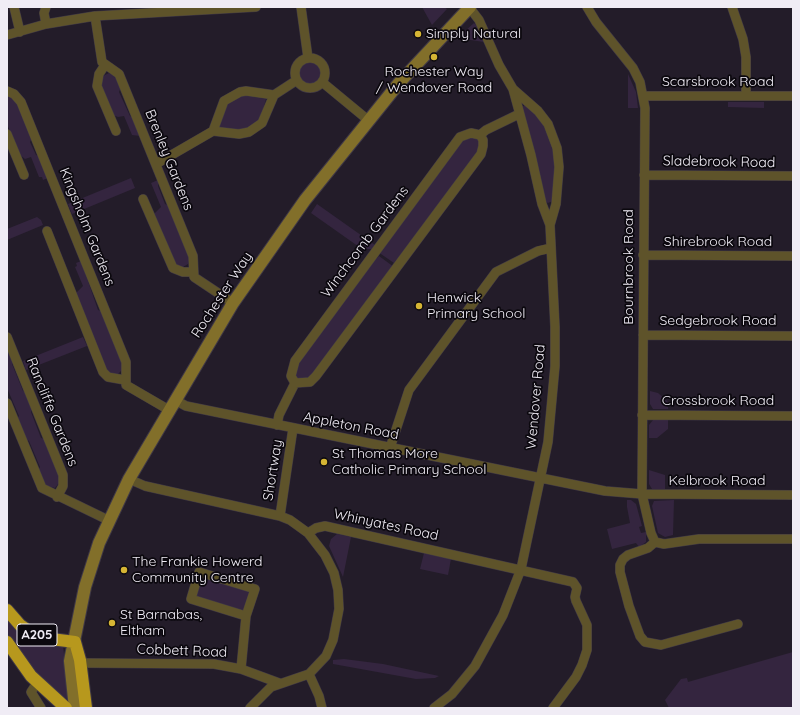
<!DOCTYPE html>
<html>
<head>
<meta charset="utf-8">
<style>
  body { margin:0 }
  #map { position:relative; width:800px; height:715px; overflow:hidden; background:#231c29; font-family:Quicksand,sans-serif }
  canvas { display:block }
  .frame { position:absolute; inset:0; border:8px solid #f0ecf5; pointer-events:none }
</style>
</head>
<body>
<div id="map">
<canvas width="800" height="715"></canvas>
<div class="frame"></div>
</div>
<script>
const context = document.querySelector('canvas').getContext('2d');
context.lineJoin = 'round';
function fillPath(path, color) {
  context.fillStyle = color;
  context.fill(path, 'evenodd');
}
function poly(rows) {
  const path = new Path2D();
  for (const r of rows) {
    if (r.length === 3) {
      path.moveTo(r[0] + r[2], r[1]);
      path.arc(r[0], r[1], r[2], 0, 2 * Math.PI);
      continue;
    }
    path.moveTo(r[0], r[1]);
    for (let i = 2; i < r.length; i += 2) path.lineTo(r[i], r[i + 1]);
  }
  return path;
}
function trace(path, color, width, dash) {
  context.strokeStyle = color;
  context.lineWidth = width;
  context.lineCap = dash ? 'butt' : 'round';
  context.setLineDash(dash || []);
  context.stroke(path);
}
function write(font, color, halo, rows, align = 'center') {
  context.font = font + ' Quicksand,sans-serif';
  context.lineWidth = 3.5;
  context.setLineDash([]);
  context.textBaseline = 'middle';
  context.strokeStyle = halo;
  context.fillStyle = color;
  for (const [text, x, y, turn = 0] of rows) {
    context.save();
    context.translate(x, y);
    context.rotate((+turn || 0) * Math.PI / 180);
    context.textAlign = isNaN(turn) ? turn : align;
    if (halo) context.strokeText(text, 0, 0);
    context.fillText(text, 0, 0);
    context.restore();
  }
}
const green = poly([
  [422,7,444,7,447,9,432,25],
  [474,23,476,25,484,42,457,38],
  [310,73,11],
  [109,73,115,75,121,87,119,92,130,116,134,118,140,136,132,135,124,116,118,117,113,115,100,83,103,76],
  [628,74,636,92,638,108,628,108],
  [241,95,266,99,260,120,245,131,221,128,219,127,227,104],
  [9,96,16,100,32,138,30,142,36,155,39,156,48,178,43,180,42,177,39,177,31,157,25,159,19,154,7,124,7,97],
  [728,102,764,102,764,108,728,107],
  [526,104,542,121,555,157,553,201,548,203,546,202,520,109],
  [474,136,479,141,481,147,399,260,397,259,394,263,378,252,461,139],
  [131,178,135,188,72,214,68,204],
  [158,180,158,186,165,204,169,206,189,255,188,264,183,267,177,267,153,215,161,207,151,183],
  [317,204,375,245,372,249,362,249,311,213],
  [37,217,41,220,43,225,7,240,7,229],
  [379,256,394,267,309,379,298,379,295,376,295,367,374,258,376,259],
  [81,261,98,310,101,311,122,361,122,370,118,374,111,374,106,370,76,293,83,286,75,267,77,266,76,263],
  [83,337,87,346,26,370,23,361],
  [7,346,13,361,12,364,23,391,26,392,32,408,31,412,41,438,45,439,59,474,59,483,55,488,46,486,38,470,40,467,29,441,26,439,17,418,19,416,7,388],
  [650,391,658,393,668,402,668,409,653,409,650,404],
  [653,420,668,420,668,429,657,438,649,438,649,425],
  [649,470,665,475,665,489,652,489,649,484],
  [627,500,631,500,636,504,642,526,639,527,641,533,646,532,646,542,639,547,636,543,612,549,607,529,630,523,627,507],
  [674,500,673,535,665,537,658,533,652,506,654,501],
  [337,534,351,537,343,577,329,546,331,539],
  [424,553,451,559,448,575,420,569],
  [205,577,248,591,250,594,247,608,242,612,198,598,196,594,202,579],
  [7,618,63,645,69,701,39,677,15,647,7,633],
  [793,652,793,708,669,708,665,700,681,679,687,678,688,682],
  [344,659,383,664,439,676,435,678,416,679,333,664,333,660]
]);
const street = poly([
  [14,7,20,32],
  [46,7,44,13,46,24],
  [301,7,308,58],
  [469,7,479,20,499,65,513,89,531,155,542,204,550,225],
  [587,7,596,22,633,68,640,82,645,108,642,494,651,533,655,542],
  [732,7,743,39,746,57,746,96],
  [95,16,102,62,119,74,193,256,194,277,233,303],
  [7,35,46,24,95,16,256,7],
  [310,73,15],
  [105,65,99,74,97,86,116,131],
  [322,82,368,120],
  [7,91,14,94,21,102,56,189,126,362,126,385,169,410],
  [643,96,793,96],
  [213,131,224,101,240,92,246,91,274,95],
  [471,133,480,135,483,140,483,146,481,154,316,376,310,382,295,383,291,376,295,361,460,137,471,133],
  [7,134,24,175],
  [480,135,486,130,519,114],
  [156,164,213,131,239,134,249,132,262,123,274,95,297,80],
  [644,175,793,176],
  [143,199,173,268,183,272,193,272],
  [47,231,103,372,108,377,125,380],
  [643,255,793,256],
  [643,335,793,336],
  [7,337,63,475,63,486,57,497],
  [175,400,186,406,605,491,642,494,793,495],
  [7,403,42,488,108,520],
  [642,415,793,416],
  [277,425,279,415,295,383],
  [390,448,409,390,496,272,538,251,551,248],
  [129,479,145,486,280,516,290,520,308,533,316,528,325,526,573,582,577,588,575,597,576,601,587,625,587,650,582,665,576,677,553,708],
  [280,516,293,428],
  [655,542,648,548,628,555,623,559,620,565,620,572,629,606,640,636,645,642,661,645,738,624],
  [655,542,664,544,699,539,793,539],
  [81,663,214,664,241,669,279,683],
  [241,669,246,616,255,589,199,572,191,599,246,616],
  [309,674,319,696,322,708],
  [37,683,31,692,41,708],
  [250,708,271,687,309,674,326,656,333,640,339,609,338,590,334,573,325,555,308,533],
  [434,708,452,694,475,666,503,615,521,569,548,442,555,366,555,327,550,225,556,204,559,167,557,148,548,124,538,111,513,89]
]);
const secondary = poly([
  [75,708,70,661,85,587,99,543,129,479,233,303,305,200,399,83,470,7]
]);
const highway = poly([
  [7,610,20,625,30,632,43,638,75,642,80,660,86,708],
  [7,642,31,676,66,708]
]);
const markers = [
  [418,34,4,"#d6b534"],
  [434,57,4,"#d6b534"],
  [419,306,4,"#d6b534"],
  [324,462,4,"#d6b534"],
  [124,570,4,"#d6b534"],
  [112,623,4,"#d6b534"]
];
const shields = [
  [37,635,40]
];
const shieldNames = [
  ["A205",37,635]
];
const poiNames = [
  ["Simply Natural",426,34],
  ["Rochester Way",434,72,"center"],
  ["/ Wendover Road",434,88,"center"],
  ["Henwick",427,298],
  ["Primary School",427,314],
  ["St Thomas More",332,454],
  ["Catholic Primary School",332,470],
  ["The Frankie Howerd",132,562],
  ["Community Centre",132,578],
  ["St Barnabas,",120,615],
  ["Eltham",120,631]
];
const streetNames = [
  ["Scarsbrook Road",718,82],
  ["Brenley Gardens",169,160,68],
  ["Sladebrook Road",719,162,1],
  ["Kingsholm Gardens",87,227,68],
  ["Winchcomb Gardens",365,242,-53],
  ["Shirebrook Road",718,242],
  ["Bournbrook Road",629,267,-90],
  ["Rochester Way",222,295,-57],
  ["Sedgebrook Road",718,321],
  ["Wendover Road",536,397,-85],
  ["Crossbrook Road",718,401],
  ["Rancliffe Gardens",52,412,68],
  ["Appleton Road",351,426,11],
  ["Shortway",273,470,-81],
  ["Kelbrook Road",717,481],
  ["Whinyates Road",386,525,12],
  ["Cobbett Road",182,651,2]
];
fillPath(green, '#34253f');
trace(street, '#403946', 10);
trace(secondary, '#403946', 14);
trace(highway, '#403946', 14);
trace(street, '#5e532a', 9);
trace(secondary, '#826f2a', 12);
trace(highway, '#b7981d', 12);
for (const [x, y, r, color] of markers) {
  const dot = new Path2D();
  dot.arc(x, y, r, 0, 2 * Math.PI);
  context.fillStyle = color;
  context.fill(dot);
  trace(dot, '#0b080e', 1.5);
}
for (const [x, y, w] of shields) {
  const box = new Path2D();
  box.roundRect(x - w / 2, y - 11, w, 22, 3);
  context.fillStyle = '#0b080e';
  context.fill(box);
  trace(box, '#f0ecf5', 1);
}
write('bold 13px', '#f0ecf5', null, shieldNames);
write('14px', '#f0ecf5', '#0b080e', poiNames, 'left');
write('14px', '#f0ecf5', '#0b080e', streetNames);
</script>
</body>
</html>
